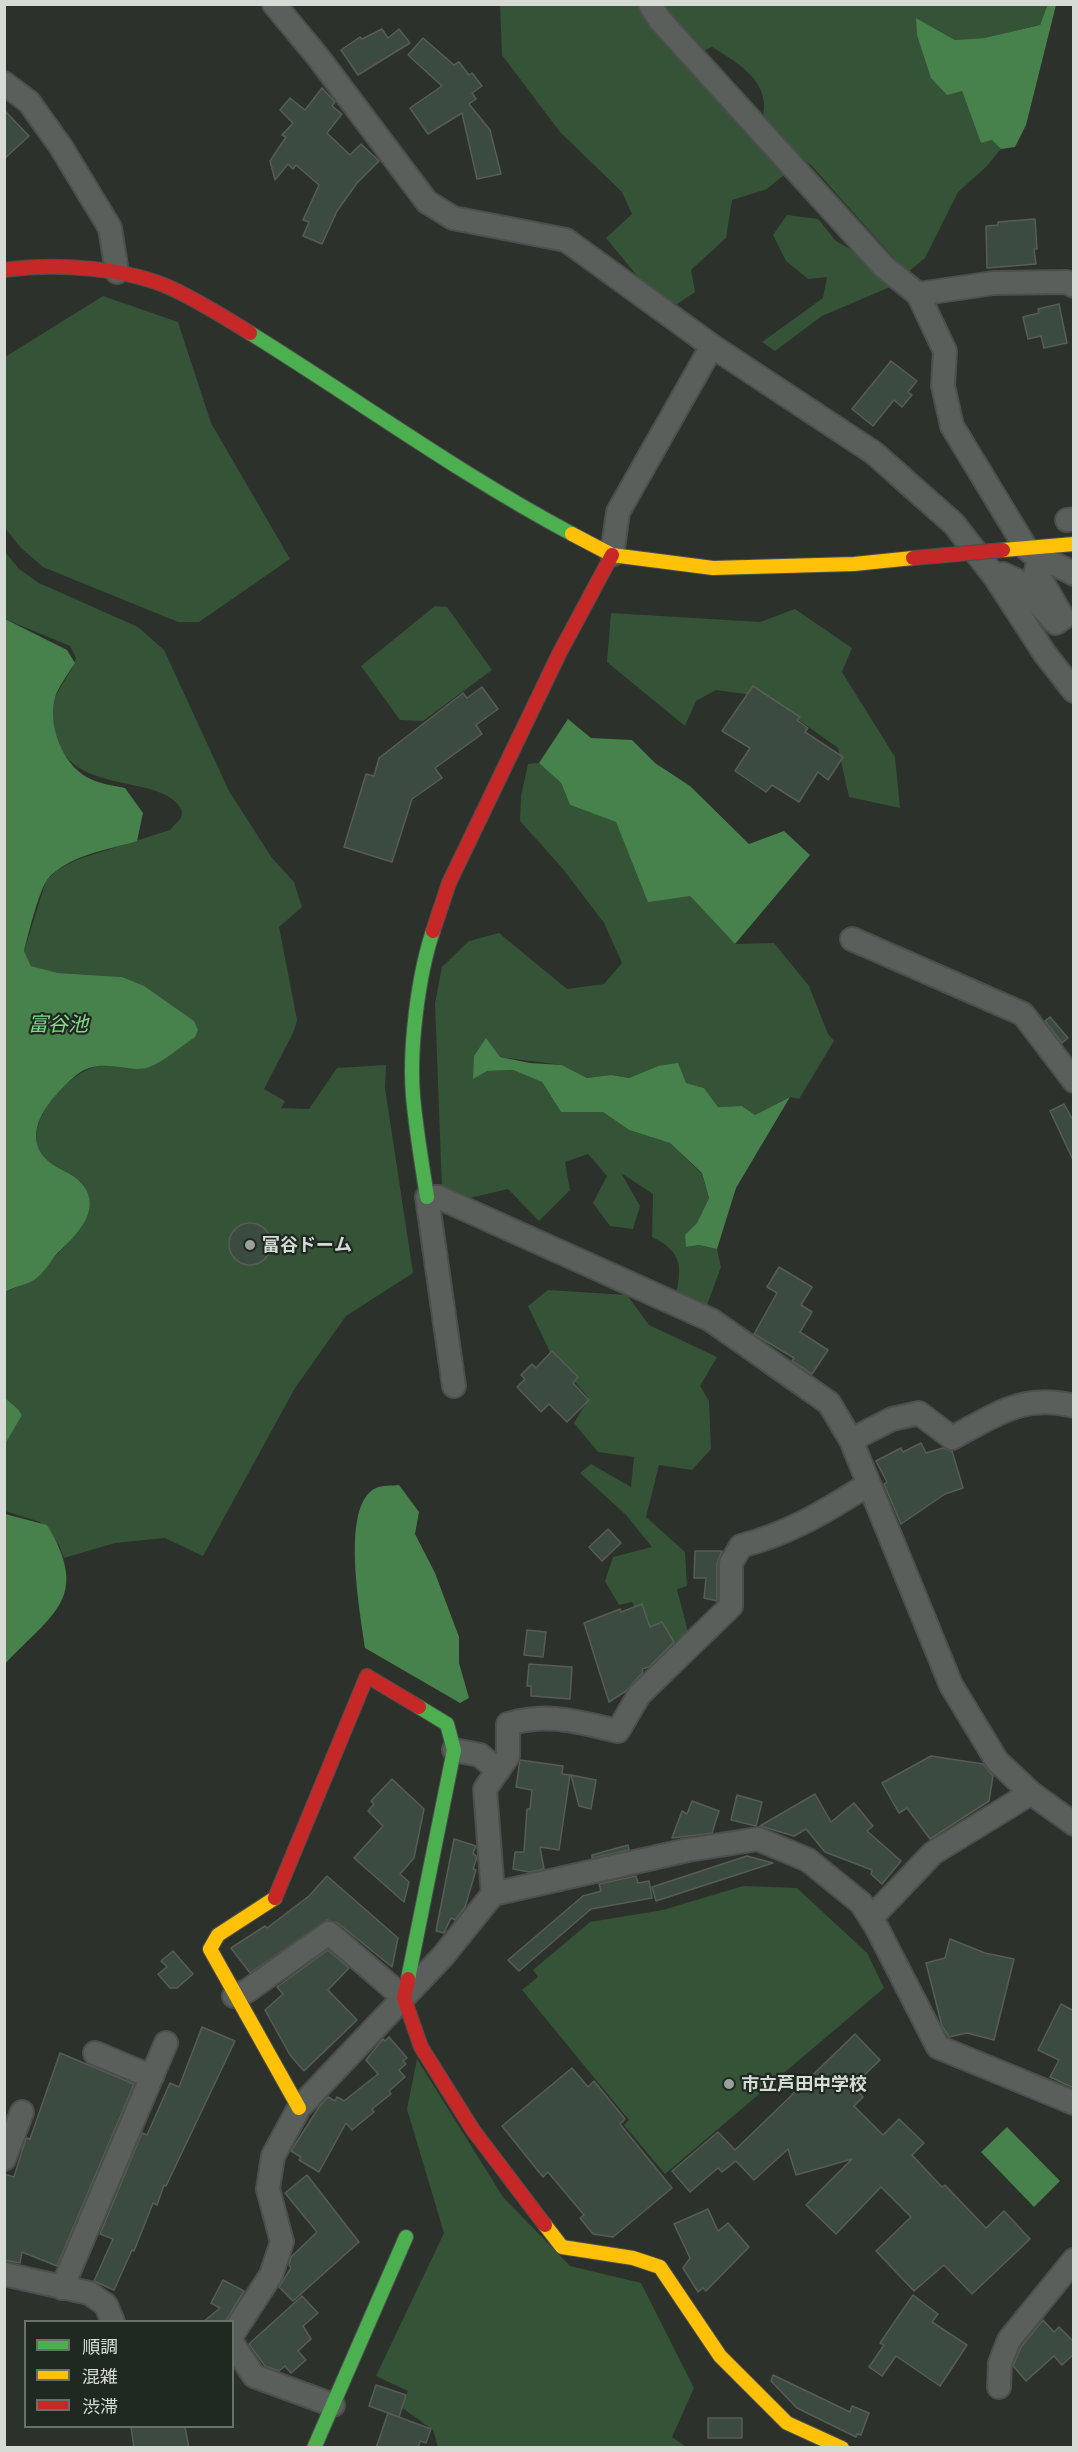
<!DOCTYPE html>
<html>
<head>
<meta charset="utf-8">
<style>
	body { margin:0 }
	#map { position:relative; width:1078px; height:2452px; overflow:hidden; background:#2c312c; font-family:"Playfair Display","Noto Sans JP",serif }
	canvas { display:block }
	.frame { position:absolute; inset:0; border:6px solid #d6dbd6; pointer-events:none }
	.legend { position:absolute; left:24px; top:2320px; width:210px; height:108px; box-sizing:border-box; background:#202921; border:2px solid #697069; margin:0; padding:8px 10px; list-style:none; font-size:18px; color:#d6dbd6 }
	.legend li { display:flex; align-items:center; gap:12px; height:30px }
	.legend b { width:30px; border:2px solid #697069 }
</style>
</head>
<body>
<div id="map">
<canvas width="1078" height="2452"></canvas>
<div class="frame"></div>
<ul class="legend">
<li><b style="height:8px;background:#4caf50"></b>順調</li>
<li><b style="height:8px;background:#ffc107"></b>混雑</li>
<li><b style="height:8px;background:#c62828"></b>渋滞</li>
</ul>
</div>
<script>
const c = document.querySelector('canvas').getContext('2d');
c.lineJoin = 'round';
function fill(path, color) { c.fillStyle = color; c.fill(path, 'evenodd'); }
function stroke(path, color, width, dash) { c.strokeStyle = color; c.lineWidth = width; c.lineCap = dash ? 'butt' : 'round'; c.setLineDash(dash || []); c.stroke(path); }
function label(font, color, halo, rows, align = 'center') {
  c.font = font + ' "Playfair Display","Noto Sans JP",serif'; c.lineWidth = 4.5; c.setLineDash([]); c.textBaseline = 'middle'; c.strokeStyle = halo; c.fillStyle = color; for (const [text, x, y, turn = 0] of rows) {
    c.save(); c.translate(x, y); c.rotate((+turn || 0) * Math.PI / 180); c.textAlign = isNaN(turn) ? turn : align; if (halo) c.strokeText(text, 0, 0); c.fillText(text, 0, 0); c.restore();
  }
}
const green = new Path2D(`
	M500 5H1048L1040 25 984 38 955 40 916 18 962 91 981 142 992 140 1001 149 986 167 958 192 925 258 907 273 811 165 791 152 762 121C773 83 740 64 712 47L699 53 790 170 767 189 732 200 726 238 691 270 695 292 676 305 643 283 606 238 632 214 622 192 560 132 502 55Z
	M787 215 818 219 836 241 864 257 890 287 822 316 775 351 762 342 823 298 827 277 808 279 786 261 773 235Z
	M103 296 178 322 211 423 290 559 199 622H178L43 567 21 548 5 528V357Z
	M5 552 19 569 39 583 138 627 164 650 229 791 272 858 294 882 302 907 279 927 297 1020 294 1031 264 1089 285 1101 281 1108 309 1109 337 1068 386 1065 385 1088 413 1273 346 1316 295 1388 203 1556 165 1538 115 1543 64 1558 59 1545 40 1522 5 1511 4 1444 22 1415 18 1409 5 1398V1292L33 1280 65 1246 81 1182C70 1175 54 1168 45 1159 17 1130 64 1077 92 1068 109 1062 129 1067 147 1068L122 977 58 973 31 966 24 951 46 881 57 870 76 860 170 830 181 818 182 811C164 768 50 804 53 712 53 690 71 677 76 658L70 646 5 619Z
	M435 606 447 607 492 670 423 721 400 720 361 666Z
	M795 609 852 648 842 672 895 757 900 808 849 797 838 748 767 697 716 690 696 701 685 726 607 662 611 613 760 622Z
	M539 763 561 783 570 805 616 822 630 856 690 896 735 944 774 943 809 986 828 1034 834 1041 799 1099 790 1097 755 1115 742 1106 718 1107 704 1088 686 1083 658 1066 629 1078 611 1075 587 1078 562 1065 500 1057 487 1071 513 1070 542 1082 561 1112H603L629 1130 670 1143 702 1174 709 1198 686 1247 699 1245 717 1249 721 1267 707 1305 676 1295C682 1265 682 1252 652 1237L653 1194 621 1173 640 1206 633 1229 610 1226 593 1203 607 1176 588 1154 565 1162 570 1190 539 1221 508 1189 470 1198 442 1189 435 1003 442 967 469 941 499 933 567 989 604 984 622 963 604 923 563 869 520 821 521 796 528 764Z
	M548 1290 627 1295 649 1325 717 1357 700 1386 709 1401 711 1449 692 1470 659 1465 646 1517 685 1552 687 1586 677 1589 690 1640 675 1655 661 1658 632 1602 619 1605 605 1581 613 1557 652 1547 626 1515 580 1473 591 1464 631 1487 634 1457 598 1452 574 1423 589 1398 551 1354 528 1306Z
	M743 1886 797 1888 867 1953 884 1988 665 2174 624 2125 629 2120 522 1990 538 1977 533 1970 590 1922 663 1910Z
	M417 2059 503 2197 570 2266 641 2283 694 2388 672 2437 686 2447H438L433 2430 401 2407 408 2391 376 2376 444 2233 407 2109Z`);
const water = new Path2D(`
	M1048 4 1056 5 1026 125 1015 147 1001 149 992 140 981 143 962 91 947 95 931 78 917 35 916 18 955 40 984 38 1040 25Z
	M5 619 67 650 75 663C69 672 62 682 57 692 47 717 57 751 77 770 89 782 109 785 125 788L143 813 137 841C108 850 67 855 47 880 39 891 28 935 24 951L31 966 58 973 122 977 144 986 194 1021 198 1030 195 1037C180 1047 165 1061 149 1067 129 1075 100 1054 74 1077 54 1095 20 1130 45 1158 54 1169 73 1172 82 1184 104 1211 74 1237 55 1256 49 1264 42 1275 34 1280 26 1285 13 1287 5 1292Z
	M568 719 591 738 632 740 655 763 690 786 749 844 784 831 810 855 735 944 690 896 648 902 616 822 570 805 561 783 539 763Z
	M486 1038 500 1057 530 1063 562 1065 587 1078 611 1075 629 1078 658 1066 678 1063 686 1083 704 1088 718 1107 742 1106 755 1115 790 1097 736 1188 717 1249 699 1245 686 1247 685 1235 697 1223 709 1198 702 1173 670 1143 629 1130 603 1112H561L542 1082 513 1070 487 1071 473 1079 474 1056Z
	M5 1398 18 1409 22 1415 5 1444Z
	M399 1485 419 1512 415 1534 435 1573 459 1637V1663L469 1698 460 1703 365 1648C361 1615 339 1505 376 1488 382 1485 392 1486 399 1485Z
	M5 1514 47 1525C91 1598 53 1613 5 1664Z
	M1007 2127 1060 2181 1034 2207 981 2152Z`);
const building = new Path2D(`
	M382 29 388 38 399 29 410 43 358 75 341 50 360 37 362 39Z
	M423 38 454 65 459 62 469 75 472 73 482 86 472 93 476 99 469 104 490 130 501 174 477 179 462 113 428 134 410 108 442 86 408 55Z
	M322 88 335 102 332 106 342 114 327 133 350 155 361 144 379 161 357 183 337 211 322 244 303 236 309 222 303 220 319 185 296 165 293 169 288 164 275 180 270 161 286 137 282 135 293 123 280 110 290 98 305 110Z
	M4 110 29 136 4 159Z
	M1035 219 1037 249H1034L1036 264 987 268 986 226 998 225V222Z
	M1059 304 1067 343 1044 348 1041 336 1028 339 1023 317 1039 313 1038 309Z
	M891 361 917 381 908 392 912 395 902 407 894 400 873 426 852 409Z
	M753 686 800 717 797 720 808 728 805 732 843 757 828 780 818 772 799 802 772 785 766 792 735 771 750 748 722 731Z
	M482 687 498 709 476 725 482 734 435 768 442 778 412 799 392 862 344 847 366 774 374 776 379 758 463 693 467 698Z
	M1050 1017 1068 1038 1062 1043 1045 1021Z
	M1064 1104 1074 1122V1162L1050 1111Z
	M229 1244a21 21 0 1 1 42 0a21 21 0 1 1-42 0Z
	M779 1267 812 1287 801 1305 812 1312 800 1332 828 1350 812 1374 792 1361 794 1358 754 1334 777 1293 767 1287Z
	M552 1351 578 1377 573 1383 589 1400 567 1422 549 1404 541 1412 517 1387 525 1379 521 1375 532 1364 536 1368Z
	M921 1443 926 1453 943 1448 952 1451 963 1488 945 1494 901 1524 884 1484 887 1482 876 1461 901 1448 903 1452Z
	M608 1529 621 1543 602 1561 589 1547Z
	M695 1551H722L717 1563V1601L704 1598 706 1578H694Z
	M642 1604 650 1627 662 1622 674 1642 649 1667 642 1669 643 1672 626 1691 609 1702 584 1623 620 1609 621 1612Z
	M527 1630 546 1632 543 1657 524 1655Z
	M529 1664 572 1667 570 1699 531 1696V1686H527Z
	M931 1756 983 1764 993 1776 989 1801 930 1839 907 1808 899 1813 882 1783Z
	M520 1760 563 1766 562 1774 570 1775 559 1850 540 1847 544 1869 529 1872 513 1869 515 1852H524L527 1809H530L532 1790 516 1787Z
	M571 1775 596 1780 591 1809 579 1806Z
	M392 1779 424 1809 414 1858 400 1874 409 1882 404 1902 354 1858 383 1826 368 1811 374 1804 371 1801Z
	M815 1794 831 1822 854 1803 873 1826 867 1831 901 1861 882 1884 871 1874 872 1870 825 1852 806 1829 794 1836 760 1826Z
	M737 1795 762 1802 756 1826 731 1820Z
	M692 1801 719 1811 712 1833 672 1838 682 1811 687 1814Z
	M454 1839 476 1846 473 1853 477 1857 473 1869 476 1870 465 1907 455 1920 451 1918 444 1933 436 1931Z
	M628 1845 629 1850 592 1858V1855Z
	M747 1856 773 1863 656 1901 652 1887Z
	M327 1876 398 1938 392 1967 338 1923 327 1920 250 1973 231 1948 265 1926 267 1928 309 1896Z
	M636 1876 638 1883 649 1881 652 1898 591 1909 519 1971 508 1960 583 1896 601 1891 599 1884Z
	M950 1939 985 1953 1014 1959 994 2040 967 2033 949 2037 942 2026 926 1963 945 1958Z
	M328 1950 349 1968 328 1990 357 2020 304 2071 290 2055 265 2010 283 1994 277 1987Z
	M173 1951 193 1974 177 1988H170L158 1974 167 1967 161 1961Z
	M1061 2004 1074 2011V2088L1050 2077 1059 2060 1038 2050Z
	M202 2027 235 2041 166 2186 164 2185 157 2205 153 2203 134 2251 132 2250 114 2290 94 2281 113 2239 100 2234 142 2133 147 2135 170 2083 179 2087Z
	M855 2034 880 2060 853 2086 863 2097 854 2106 883 2135 899 2119 924 2143 912 2155 942 2187 945 2185 986 2228 1004 2211 1030 2239 972 2294 944 2265 914 2291 876 2251 911 2217 881 2187 836 2234 806 2205 852 2159 796 2175 788 2149 754 2180 736 2161 722 2172 718 2168 690 2192 672 2171 718 2132 735 2150Z
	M389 2037 407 2058 403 2061 406 2064 399 2070 405 2077 389 2091 391 2094 372 2109 374 2112 352 2130 346 2123 319 2172 299 2160 301 2157 291 2151 319 2107 328 2097 335 2101 337 2097 344 2101 378 2074 366 2060 383 2039 385 2041Z
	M60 2053 134 2084 57 2266 22 2252 20 2263 4 2260V2174L14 2177 26 2138 30 2139Z
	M572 2068 588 2087 594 2081 625 2119 620 2124 672 2188 613 2237 593 2234 580 2218 584 2215 548 2172 543 2177 502 2126Z
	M307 2175 359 2242 293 2301 279 2287 291 2268 289 2265 291 2257 317 2232 285 2193Z
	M708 2209 718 2231 728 2223 749 2247 706 2291 703 2288 698 2292 683 2268 690 2258 674 2224Z
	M223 2280 244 2291 225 2322H203L220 2308 211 2303Z
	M913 2295 938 2314 932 2322 967 2345 940 2386 896 2356 882 2376 869 2367 884 2345 880 2343Z
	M302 2296 318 2313 303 2326 311 2339 298 2351 306 2360 291 2373 285 2366 279 2371 265 2366 249 2344Z
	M1043 2320 1054 2332 1059 2327 1074 2342V2354L1062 2365 1054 2356 1026 2381 1013 2366 1021 2347Z
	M773 2375 850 2412 852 2406 869 2413 861 2435 857 2434 856 2437 797 2408 771 2381Z
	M376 2385 406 2395 399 2417 369 2406Z
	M388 2413 431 2429 426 2443 420 2441 418 2448H376Z
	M708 2418H742V2438H708Z
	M131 2427H185L189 2448H134Z`);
const street = new Path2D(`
	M274 4 318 57 427 202 453 218 566 240 712 346 874 453 954 524 995 577 1045 654 1074 691
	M650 4 659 19 884 267 918 294 945 351 943 386 952 426 1026 548C1040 562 1057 563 1074 574
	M4 83 29 102 61 147 110 228 117 272
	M918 294 994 283 1067 282 1074 286
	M1067 520 1074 519
	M612 555 618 512 712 346
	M995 577 1003 574 1018 581 1056 623 1063 618 1036 571 1039 560
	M852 939 1023 1014 1074 1081
	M454 1386 427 1197H438L711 1320 829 1403 851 1440 951 1685 997 1761 1031 1793 1074 1824
	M851 1440 892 1419 919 1413 952 1438C996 1415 1023 1393 1074 1406
	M454 1750 480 1755 498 1771
	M493 1894 485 1789 508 1756V1724C550 1712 577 1722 618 1731L639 1695 731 1606V1563L741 1546C791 1533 826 1511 869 1484
	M871 1918 933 1853 1031 1793
	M234 1996 247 1991 329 1933 404 1998
	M95 2053 152 2077
	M4 2159 22 2112
	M4 2274 89 2293 106 2305 113 2322
	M62 2288 166 2043
	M232 2335 271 2275 282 2242 268 2189 273 2156 299 2108 443 1956 493 1894 688 1850 758 1839 808 1860 861 1903 877 1928 938 2047 1074 2103
	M232 2343 254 2376 333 2405
	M999 2387 1000 2363 1009 2340 1074 2260`);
const fast = new Path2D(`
	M250 333C358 400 461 475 572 534
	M427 1197C422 1164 416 1130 413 1096 409 1049 418 976 433 931
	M408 1979 454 1750 447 1724 419 1707
	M314 2448 406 2237`);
const slow = new Path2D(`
	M572 534 612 555 713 568 854 564 913 558
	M1003 550 1074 544
	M275 1898 218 1935 210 1949 299 2108
	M545 2225 562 2247 633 2258 660 2267 720 2356 787 2423 842 2448`);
const jam = new Path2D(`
	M4 270C55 263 128 267 175 290 200 302 226 318 250 333
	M433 931 449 883 559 654 612 555
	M275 1898 367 1676 419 1707
	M408 1979 404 1998 421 2047 473 2130 545 2225`);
const jamBridge = new Path2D(`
	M913 558 1003 550`);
const markers = [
	[250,1245,6,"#9aa09a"],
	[729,2084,6,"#9aa09a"]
];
const poiNames = [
	["富谷ドーム",262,1245],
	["市立芦田中学校",741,2084]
];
const waterNames = [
	["富谷池",58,1025]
];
fill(green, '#355336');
fill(water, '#47814b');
fill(building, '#3c4b3f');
stroke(building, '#575c57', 1.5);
stroke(street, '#4c4f4c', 26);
stroke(fast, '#4c4f4c', 16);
stroke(slow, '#4c4f4c', 16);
stroke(jam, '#4c4f4c', 16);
stroke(street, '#5b5f5b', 22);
stroke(fast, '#4caf50', 14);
stroke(slow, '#ffc107', 14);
stroke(jam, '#c62828', 14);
stroke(jamBridge, '#4c4f4c', 16, []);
stroke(jamBridge, '#c62828', 14);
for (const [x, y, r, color] of markers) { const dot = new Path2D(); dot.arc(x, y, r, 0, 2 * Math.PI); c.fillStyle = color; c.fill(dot); stroke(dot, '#202921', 2); }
label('bold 18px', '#d6dbd6', '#202921', poiNames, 'left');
label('italic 20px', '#85db8a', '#202921', waterNames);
</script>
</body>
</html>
